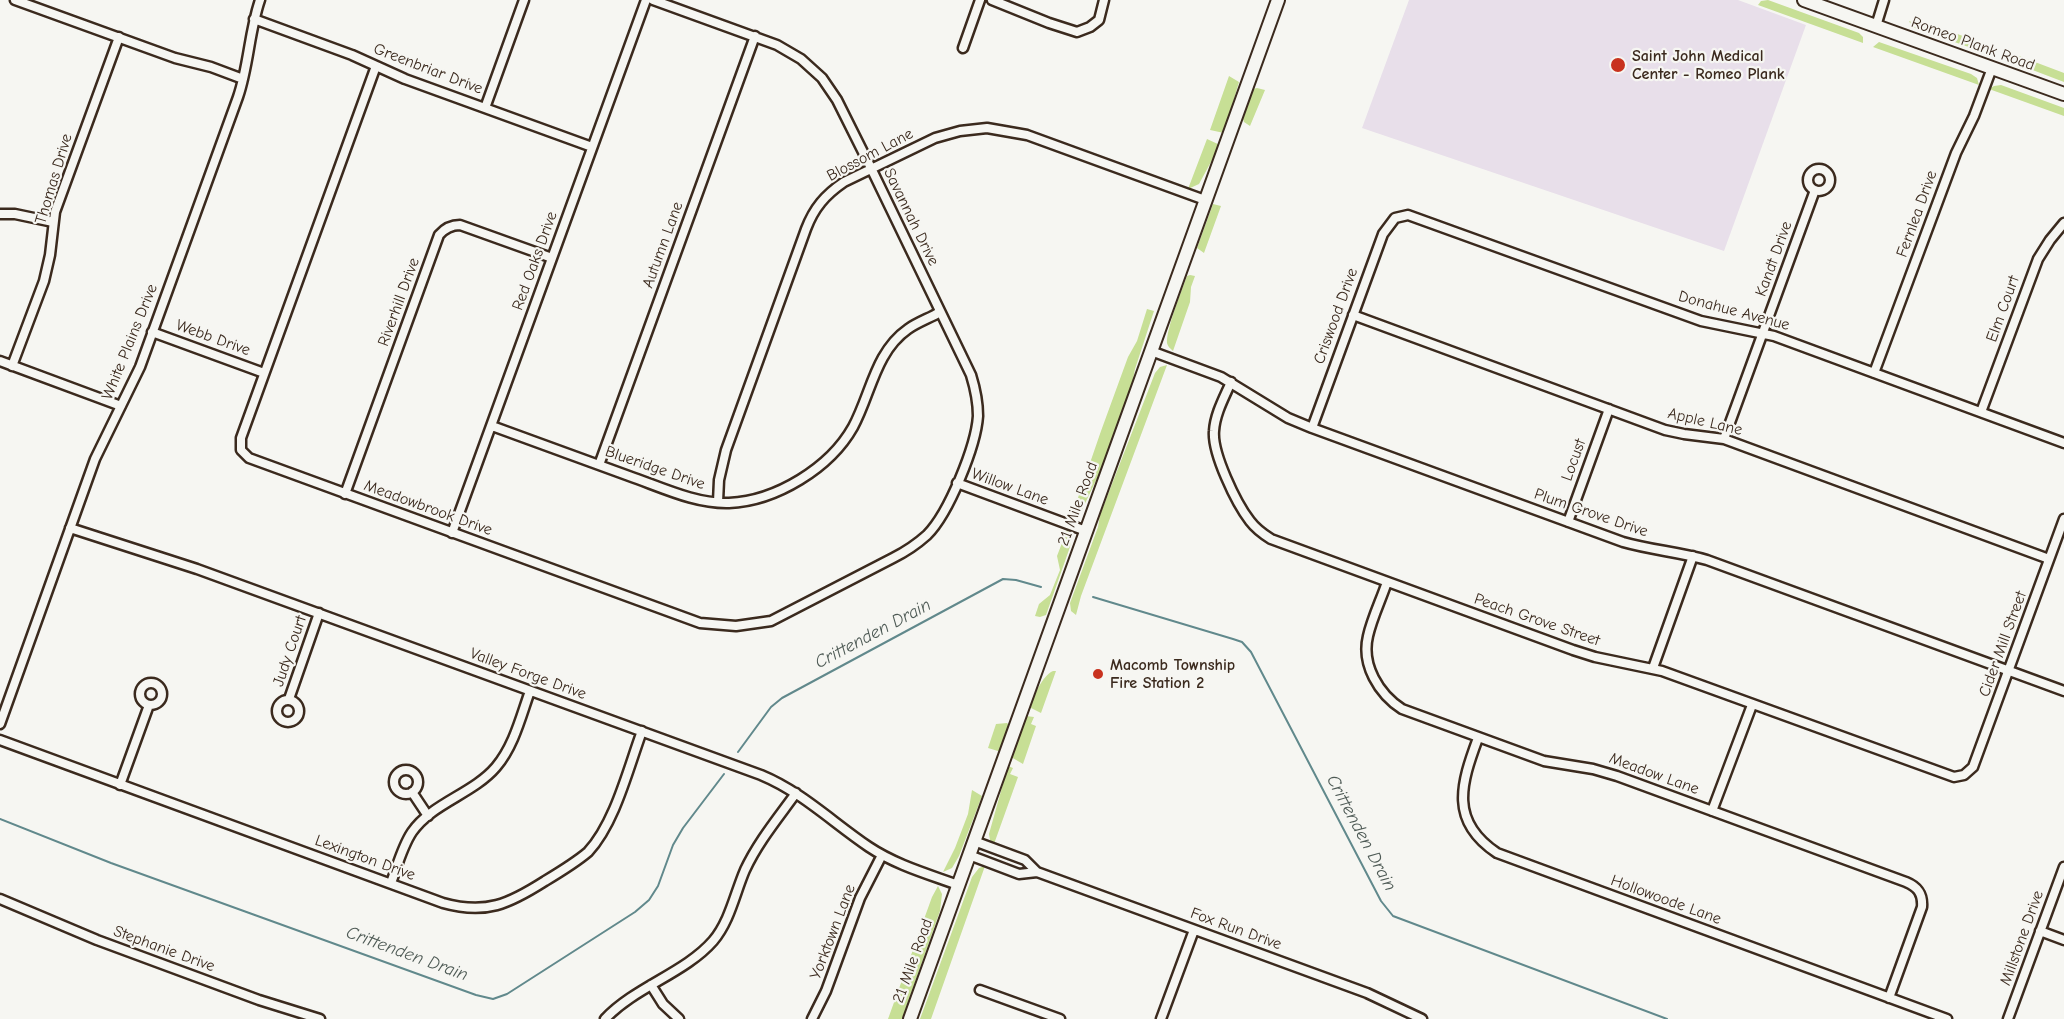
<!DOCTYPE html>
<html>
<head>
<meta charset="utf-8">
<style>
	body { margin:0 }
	canvas { display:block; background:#f6f6f2 }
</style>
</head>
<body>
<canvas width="2064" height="1019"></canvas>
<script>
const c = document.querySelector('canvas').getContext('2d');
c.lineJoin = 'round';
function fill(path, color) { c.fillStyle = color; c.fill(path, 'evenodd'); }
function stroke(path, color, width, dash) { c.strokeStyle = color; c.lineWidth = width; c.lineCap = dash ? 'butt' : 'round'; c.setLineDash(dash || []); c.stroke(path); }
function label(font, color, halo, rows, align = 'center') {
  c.font = font + ' "Comic Neue",sans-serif'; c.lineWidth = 4.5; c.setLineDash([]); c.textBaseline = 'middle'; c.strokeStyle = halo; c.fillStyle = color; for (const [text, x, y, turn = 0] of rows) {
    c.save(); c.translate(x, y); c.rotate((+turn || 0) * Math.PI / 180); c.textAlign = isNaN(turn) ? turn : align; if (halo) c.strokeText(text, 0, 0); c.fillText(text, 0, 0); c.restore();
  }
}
const built = new Path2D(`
	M1409 0H1738L1806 25 1724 251 1362 128Z`);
const green = new Path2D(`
	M1768 0 1859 33 1863 37V43L1758 5 1761 1Z
	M1909 21 1933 30 1952 32 1987 45 1980 51 1912 27Z
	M1879 42 1971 74 1977 78 1979 85 1873 47Z
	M2019 56 2064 73V82L2022 66Z
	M1229 76 1239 82 1224 133 1210 130Z
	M2001 85 2064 108V116L1989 89 1994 86Z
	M1257 88 1265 90 1250 126 1244 122 1243 119 1253 89Z
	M1207 139 1220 145 1218 149 1199 184 1188 189Z
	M1213 204 1221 206 1204 253 1197 248Z
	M1190 275 1195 276 1191 287 1190 302 1173 351C1170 348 1168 347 1167 343 1166 330 1182 289 1187 276Z
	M1147 309 1154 311 1135 369 1132 385 1100 472 1080 514 1071 518 1101 431 1128 357 1137 341Z
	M1167 365 1081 596 1076 615 1071 611 1070 603 1098 527 1100 515 1155 373 1160 367Z
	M1067 530 1071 538 1070 547 1046 615 1040 617 1035 616 1039 604 1050 595 1060 570 1057 556Z
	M1053 671H1056L1041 713 1029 707C1034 696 1042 676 1053 671Z
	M1026 716 1034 717 1031 724 1036 726 1023 764 1011 757Z
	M1007 723 1010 726 1001 750 998 751 988 748 996 724Z
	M1008 766 1013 768 1010 774 1018 777 994 844 990 840 989 834Z
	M972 790 982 796 959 856 952 868 943 872 955 848 968 814Z
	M985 866 931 1019H920L972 877 979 868Z
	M938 886 942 894 940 911 902 1019H888L932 897Z`);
const stream = new Path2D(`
	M1093 597 1233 639 1242 642 1251 652 1381 901 1393 916 1667 1019
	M738 752 771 707 782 698 1003 579 1016 580 1041 587
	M0 819 111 863 476 995 493 999 507 994 635 912 649 900 658 886 673 845 683 828 724 774`);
const street = new Path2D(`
	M15 0 175 58 211 67 243 79
	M992 0 1049 23 1077 32 1090 27 1099 20 1104 0
	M254 19 352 55 405 79 592 147
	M1876 26 1884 0
	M963 48 980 0
	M376 66 241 438V450L249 458 700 623 736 626 771 621 893 558C905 552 917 544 927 535 949 513 976 446 978 416 978 402 975 388 971 375L871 168 837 100 822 78 801 59 777 45 653 0
	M485 108 524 0
	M1808 180a11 11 0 1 1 22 0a11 11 0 1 1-22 0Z
	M0 214H15L53 222
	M1353 315 1665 430 1684 434 1724 439 2049 559
	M152 332 264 373
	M1151 351 1221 377 1288 418 1312 428 1623 542C1651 550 1679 552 1707 560L2064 691
	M0 361 121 406
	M12 366 44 281 50 255 55 212 119 37
	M1874 373 1956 153 1974 116 1992 68
	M1231 382C1224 398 1215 414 1214 431 1212 453 1236 503 1250 521 1256 529 1263 534 1271 539L1573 650 1595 657 1662 671 1954 777 1964 775 1973 767 2064 519
	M1981 412 2038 259 2050 240 2064 223
	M492 426C537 442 583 459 629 476 661 487 695 504 729 503 776 501 830 468 853 427 871 394 875 352 908 329 918 322 930 318 940 312
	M1312 428 1383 234 1395 218 1408 215 1701 321 1774 336 2064 443
	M1724 439 1815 190
	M599 465 755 36
	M957 483 1086 531
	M345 494 439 235C445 228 451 225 460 225L552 258
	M718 502 719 480 726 450 806 229C814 208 825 195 844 182L935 138 960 131 987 128 1027 135 1205 200
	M1568 522 1609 409
	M70 528 197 569 761 775C802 792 832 822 869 847 896 865 928 874 958 885
	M452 533 646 0
	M1387 582C1381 600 1372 618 1368 636 1361 665 1379 694 1402 709L1544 761 1593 769 1617 776 1906 882C1918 887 1923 894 1922 907L1889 998
	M1653 668 1693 556
	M140 694a11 11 0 1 1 22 0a11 11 0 1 1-22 0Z
	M289 699 319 613
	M277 711a11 11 0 1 1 22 0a11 11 0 1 1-22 0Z
	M0 724 95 459 140 367 238 97C249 65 249 32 260 0
	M1478 738C1461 784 1449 821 1497 853L1947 1019
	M0 740 443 903C486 915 509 904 545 881 560 872 575 863 588 852 615 823 628 769 642 731
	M394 782a12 12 0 1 1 24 0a12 12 0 1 1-24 0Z
	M120 785 149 705
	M412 792 428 816
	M1712 811 1752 705
	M974 841 1025 860 1037 872 1367 993 1422 1019
	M969 855 1019 874 1037 872
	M391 883C397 867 402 847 412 832 432 803 473 794 496 767 514 746 521 716 530 691
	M0 899 97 940 259 1000 320 1019
	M2040 931 2064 940
	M651 985 663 1004 679 1019
	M980 990 1060 1019
	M605 1019C635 987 685 973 713 941 730 921 735 893 745 870 758 842 778 818 796 793
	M812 1019 826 991 860 898 882 855
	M1161 1019 1194 930
	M2008 1019 2064 867`);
const secondary = new Path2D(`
	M1804 0 2064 94
	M910 1019 1278 0`);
const markers = [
	[1618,65,8,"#c8321e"],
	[1098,674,6,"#c8321e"]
];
const streetNames = [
	["Romeo Plank Road",1973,44,20],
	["Greenbriar Drive",428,69,21],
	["Blossom Lane",870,155,-28],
	["Thomas Drive",54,179,-73],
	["Fernlea Drive",1917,214,-70],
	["Savannah Drive",911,217,64],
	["Autumn Lane",663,245,-70],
	["Kandt Drive",1774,259,-70],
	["Red Oaks Drive",535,261,-70],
	["Riverhill Drive",399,302,-70],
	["Elm Court",2003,309,-70],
	["Donahue Avenue",1734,311,15],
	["Criswood Drive",1336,316,-70],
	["Webb Drive",213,338,20],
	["White Plains Drive",130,342,-68],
	["Apple Lane",1705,422,13],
	["Locust",1574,460,-70],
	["Blueridge Drive",655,468,19],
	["Willow Lane",1010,487,20],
	["21 Mile Road",1078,504,-70],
	["Meadowbrook Drive",428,508,20],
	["Plum Grove Drive",1591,513,19],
	["Peach Grove Street",1537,620,19],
	["Cider Mill Street",2003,644,-70],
	["Judy Court",290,651,-71],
	["Valley Forge Drive",528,674,20],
	["Meadow Lane",1654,774,20],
	["Lexington Drive",365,858,20],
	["Hollowoode Lane",1666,900,20],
	["Fox Run Drive",1236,929,20],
	["Yorktown Lane",833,932,-69],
	["Millstone Drive",2022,938,-70],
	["Stephanie Drive",164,949,20],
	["21 Mile Road",913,961,-70]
];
const poiNames = [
	["Saint John Medical",1632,56],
	["Center - Romeo Plank",1632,74],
	["Macomb Township",1110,665],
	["Fire Station 2",1110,683]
];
const waterNames = [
	["Crittenden Drain",873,634,-28],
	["Crittenden Drain",1361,833,62],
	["Crittenden Drain",407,954,20]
];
fill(built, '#e8dfea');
fill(green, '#c7df95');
stroke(stream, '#61898c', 2);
stroke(street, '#3b2a1e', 13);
stroke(secondary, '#3b2a1e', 16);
stroke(street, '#f6f6f2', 8);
stroke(secondary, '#f6f6f2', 12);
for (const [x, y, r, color] of markers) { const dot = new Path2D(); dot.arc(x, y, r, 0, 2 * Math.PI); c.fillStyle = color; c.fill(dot); stroke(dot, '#f6f6f2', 2); }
label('16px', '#3b2a1e', '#f6f6f2', streetNames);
label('bold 16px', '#3b2a1e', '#f6f6f2', poiNames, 'left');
label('italic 18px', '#4e5a55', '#f6f6f2', waterNames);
</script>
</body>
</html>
